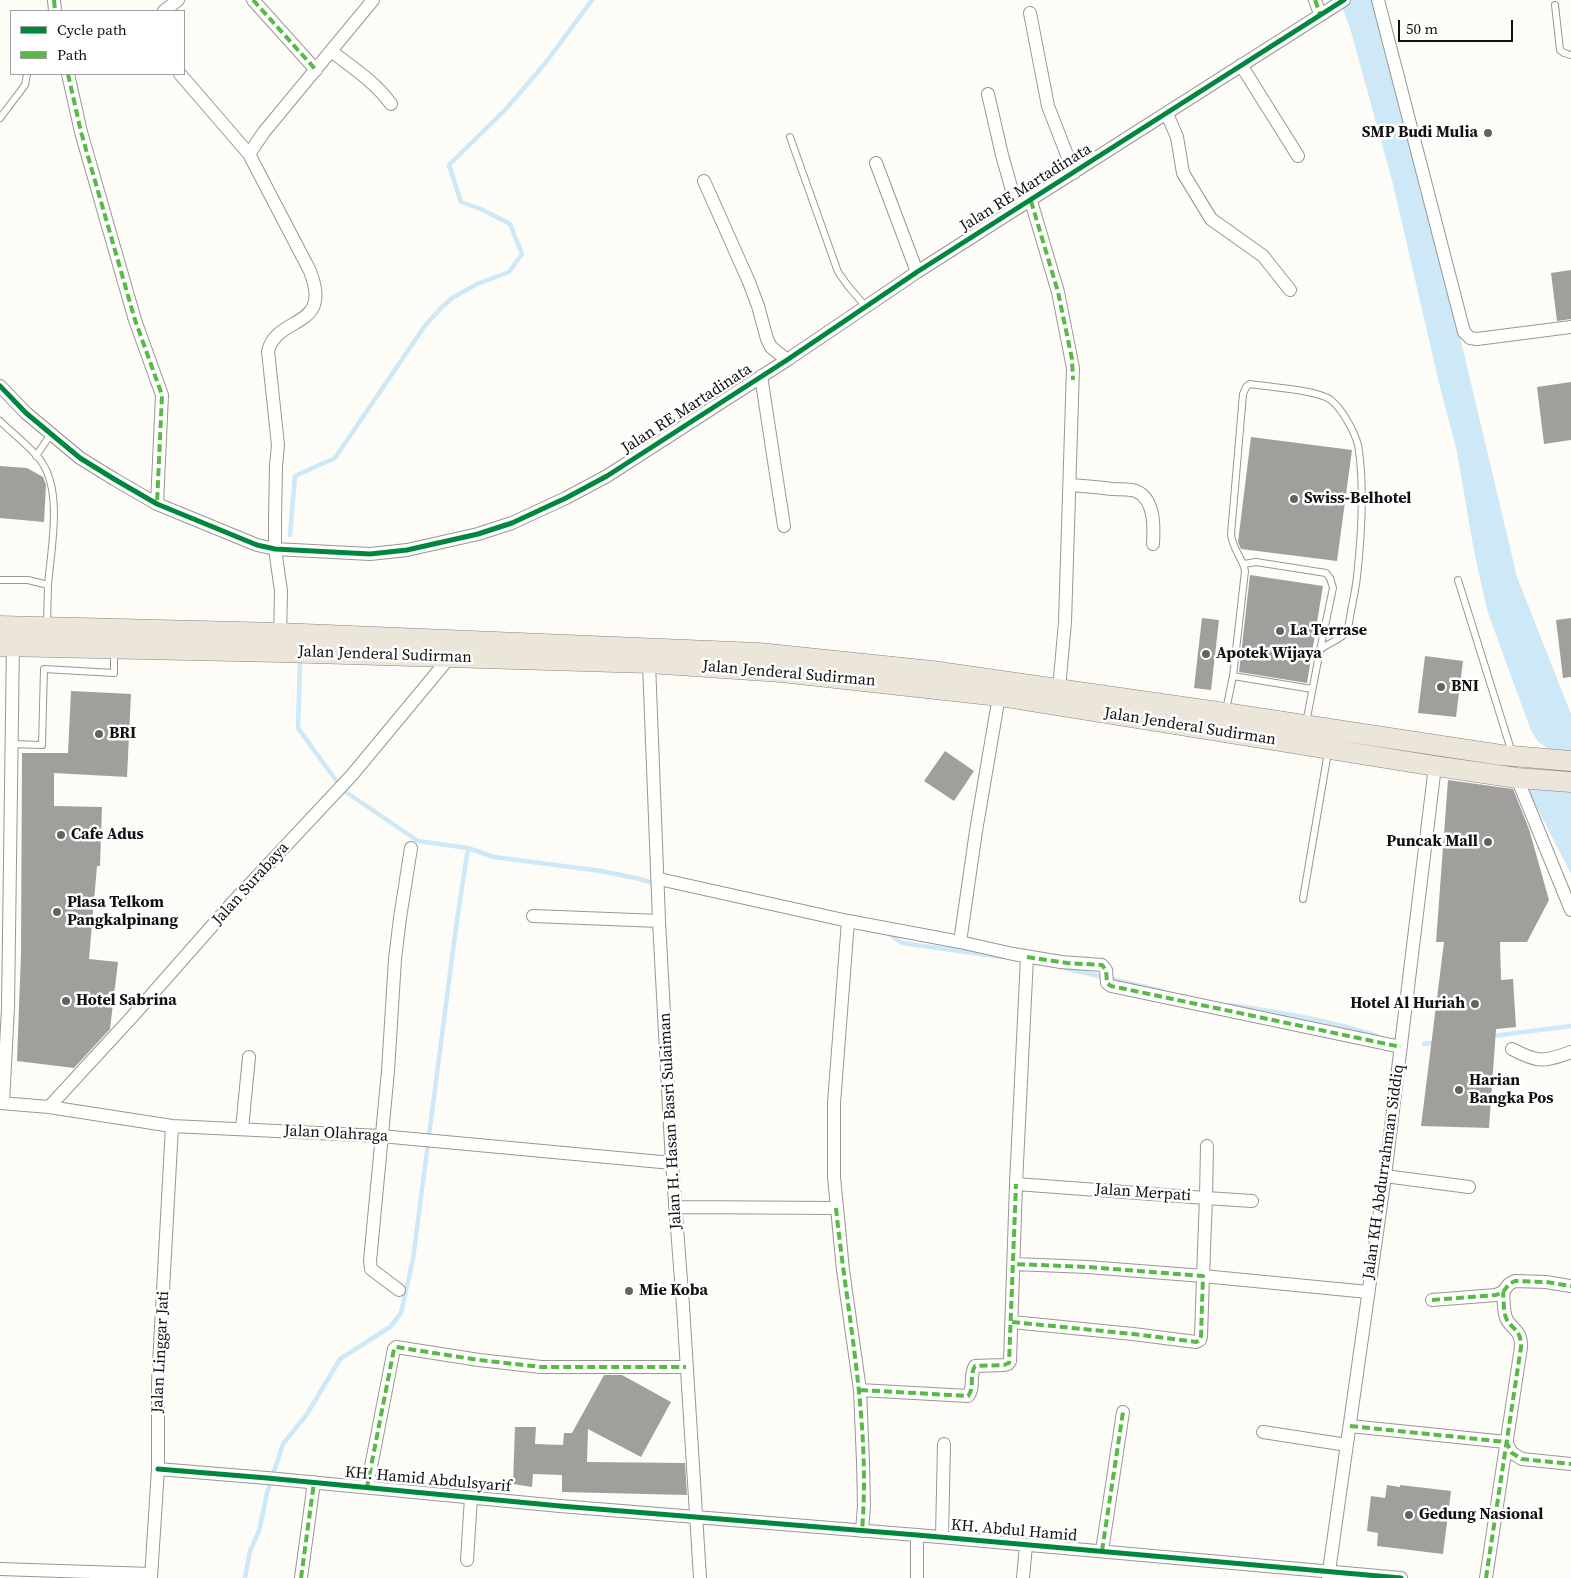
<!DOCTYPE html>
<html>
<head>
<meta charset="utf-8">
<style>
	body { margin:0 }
	#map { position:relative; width:1571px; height:1578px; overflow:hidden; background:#fdfcf7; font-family:"Source Serif 4",serif }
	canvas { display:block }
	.legend { position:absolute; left:10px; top:10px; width:175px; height:65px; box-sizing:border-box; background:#fff; border:1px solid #a0a0a0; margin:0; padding:6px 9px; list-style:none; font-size:15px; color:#111 }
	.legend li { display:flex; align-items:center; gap:10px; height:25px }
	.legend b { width:25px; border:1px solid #a0a0a0 }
	.scale { position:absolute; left:1398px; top:20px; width:115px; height:22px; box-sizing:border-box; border:2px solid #111; border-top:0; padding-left:6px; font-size:15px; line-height:18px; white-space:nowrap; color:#111; -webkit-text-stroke:4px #fff; paint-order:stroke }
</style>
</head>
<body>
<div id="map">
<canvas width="1571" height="1578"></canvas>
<ul class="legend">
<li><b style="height:6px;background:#00873e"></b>Cycle path</li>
<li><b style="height:6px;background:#58b947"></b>Path</li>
</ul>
<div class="scale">50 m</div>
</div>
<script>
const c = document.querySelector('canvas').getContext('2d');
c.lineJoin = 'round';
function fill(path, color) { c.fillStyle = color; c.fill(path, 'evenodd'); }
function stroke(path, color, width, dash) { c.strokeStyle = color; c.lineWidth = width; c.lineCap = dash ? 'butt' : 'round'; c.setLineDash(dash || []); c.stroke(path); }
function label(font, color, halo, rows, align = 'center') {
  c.font = font + ' "Source Serif 4",serif'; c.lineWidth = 5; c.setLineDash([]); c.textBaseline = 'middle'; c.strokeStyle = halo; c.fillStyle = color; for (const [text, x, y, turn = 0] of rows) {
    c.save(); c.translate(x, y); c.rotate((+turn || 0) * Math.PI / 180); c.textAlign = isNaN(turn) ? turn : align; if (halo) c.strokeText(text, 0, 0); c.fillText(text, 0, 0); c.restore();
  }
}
const water = new Path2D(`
	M1339 0H1373L1378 10 1460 337 1517 577 1571 714V874L1529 792 1552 766 1549 749 1538 742 1530 728 1487 610 1474 551 1457 452 1439 383 1393 184 1350 28Z`);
const stream = new Path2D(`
	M290 535 295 476 335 458 424 327 441 308 452 298 477 284 509 272 522 254 510 224 481 209 461 202 449 165 507 108 547 61 592 0
	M300 663 298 728 343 790 418 841 468 848 494 857 601 871 636 878 656 884
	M888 933 902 943 1001 957
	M1060 967 1163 991
	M1229 1005C1279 1012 1329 1020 1377 1036
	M1492 1036 1571 1026
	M1424 1044 1437 1042
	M245 1578 250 1551 259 1531 267 1493 283 1444 307 1414 340 1359 390 1327 401 1313 413 1259 456 927 468 848`);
const building = new Path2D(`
	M1571 270V319L1557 321 1551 273Z
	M1571 382V440L1544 444 1537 387Z
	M1251 437 1352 450 1337 561 1241 549 1238 542Z
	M0 466 27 468 43 477 46 485 44 522 0 518Z
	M1250 575 1323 586 1307 683 1239 672Z
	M1202 618 1219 620 1211 690 1194 688Z
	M1571 618V677L1563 678 1556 620Z
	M1425 656 1463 661 1456 717 1418 713Z
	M71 691 131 694 127 777 54 773V806L102 807 100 866H97L89 959 118 962 110 1029 74 1068 17 1061 21 953 22 753H68Z
	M945 751 974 771 954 801 924 781Z
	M1448 780 1513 789 1529 829 1549 900 1527 942H1500L1501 980 1513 979 1516 1027 1496 1029 1489 1128 1421 1126 1444 942H1436Z
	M604 1375H622L671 1402 641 1457 588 1429 587 1462 685 1463 687 1495 562 1492V1475L533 1474 532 1487 513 1484 515 1427H536L535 1444 563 1445 564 1433H572Z
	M1387 1485 1400 1487V1485L1451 1491 1443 1554 1377 1546 1378 1533 1367 1531 1371 1496 1385 1498Z`);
const service = new Path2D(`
	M1555 5 1560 50 1564 53 1571 55
	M0 118 25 85 27 74
	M790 137 838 272 848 286 866 307
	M0 421C11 432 33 449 41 461 63 492 51 548 48 585
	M36 456 51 434
	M1244 564 1256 562 1326 573 1330 578 1333 588 1320 650
	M0 580H28L48 585 47 624
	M1458 580 1512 753
	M1233 676 1312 689
	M1226 710 1233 676 1245 571C1243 558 1232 549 1231 534L1243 394 1246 387 1250 384C1268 387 1321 390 1332 401 1343 410 1358 437 1359 451 1364 488 1361 540 1357 577 1355 595 1350 612 1348 630 1341 641 1328 642 1320 650L1306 723
	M11 744 42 745 44 669 114 673V652
	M1303 899 1328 752`);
const minor = new Path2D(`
	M54 0 55 11
	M253 0 316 70
	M1315 0 1320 14
	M1378 0 1464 332 1470 338 1477 339 1571 327
	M164 11 178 0
	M1030 13 1048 106 1074 173
	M331 51C352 67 375 82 391 104
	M1241 65 1298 156
	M68 74 81 132 135 320 162 395 157 504
	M180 74 249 154
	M988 94 1002 155 1017 208
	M1167 114 1177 137 1183 173 1211 219 1263 256 1290 290
	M876 163 917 272
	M704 181 749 282 758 306 767 339 771 347 787 360
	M1031 201 1058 292 1073 368 1065 622 1059 689
	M761 376 784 526
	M0 386 26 413 80 458 114 479 157 504 257 545 275 549 370 554 407 550 478 534 512 523 566 498 607 476 787 360 917 272 1344 0
	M1070 485C1084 486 1098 487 1112 489 1120 489 1129 489 1136 491 1155 499 1154 527 1153 544
	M280 638 281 591 275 549V519L276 466 278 445 268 351C278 314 333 330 310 271L249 154 264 132 373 0
	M649 663 659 921 672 1163 683 1306 700 1578
	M1517 778 1571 910
	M659 879 848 921 960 942 1013 954 1061 962 1102 965 1106 970 1107 983 1111 986 1401 1047
	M533 916 659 921
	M848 921 834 1103V1177L843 1270 860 1390 863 1462 864 1506 862 1531
	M960 942 976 831 999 696
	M1512 1049C1538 1063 1544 1062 1571 1052
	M0 1103 49 1107 172 1126 381 1136 672 1163
	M3 1103 8 1008 13 641
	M49 1107 131 1018 234 901 352 775 449 658
	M242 1129 249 1057
	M1207 1146 1206 1198 1252 1201
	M1385 1176 1469 1187
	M1016 1184 1206 1198 1203 1276 1368 1292
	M675 1207 836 1208
	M399 1290 371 1269 370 1261 388 1071 395 959 400 918 411 848
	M1432 1300 1496 1295 1503 1292 1509 1284 1515 1281 1546 1282 1571 1286
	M1012 1322 1133 1334 1196 1342 1200 1340 1201 1336 1203 1276 1088 1267 1014 1264
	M860 1390 968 1396C975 1388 969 1375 975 1366L1004 1365 1008 1364 1010 1361 1016 1184 1027 957
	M1350 1426 1506 1442 1512 1453 1522 1459 1571 1464
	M1263 1432 1347 1445
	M158 1469 267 1478 560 1506 917 1535 1401 1578
	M367 1487 394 1349 396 1347 479 1360 541 1367H686
	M917 1535V1578
	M942 1537 944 1444
	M1102 1551 1123 1412
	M467 1560 471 1498
	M0 1569 151 1574
	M151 1578 158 1469V1382L172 1126
	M301 1578 314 1482
	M1023 1578 1026 1545
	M1328 1578 1385 1176 1435 766
	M1486 1578 1521 1347C1521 1330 1515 1332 1507 1320 1503 1313 1504 1300 1503 1292`);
const trunk = new Path2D(`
	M0 626 280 633 759 653 932 671 1225 713 1501 755 1571 761
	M0 646 278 652 649 663 781 672 999 696 1435 766 1517 778 1571 782`);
const quiet = new Path2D(`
	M54 0 55 11
	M253 0 316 70
	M1315 0 1320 14
	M68 74 81 132 135 320 162 395 157 504
	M1031 201 1058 292 1072 359 1073 380
	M1027 957 1067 963 1102 965 1106 970 1107 983 1111 986 1401 1047
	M836 1208C847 1315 871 1423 862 1531
	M1432 1300 1496 1295 1503 1292 1509 1284 1515 1281 1546 1282 1571 1286
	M1012 1322 1133 1334 1196 1342 1200 1340 1201 1336 1203 1276 1088 1267 1014 1264
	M860 1390 968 1396C975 1388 969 1375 975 1366L1004 1365 1009 1363 1016 1184
	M1350 1426 1506 1442 1512 1453 1522 1459 1571 1464
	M367 1487 394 1349 396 1347 479 1360 541 1367H686
	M1102 1551 1123 1412
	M301 1578 314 1482
	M1486 1578 1521 1347C1521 1330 1515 1332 1507 1320 1503 1313 1504 1300 1503 1292`);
const cycleway = new Path2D(`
	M0 386 26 413 80 458 114 479 157 504 257 545 275 549 370 554 407 550 478 534 512 523 566 498 607 476 787 360 917 272 1344 0
	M158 1469 267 1478 560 1506 917 1535 1401 1578`);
const markers = [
	[1488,133,5,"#646362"],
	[1294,499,5,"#646362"],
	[1280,631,5,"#646362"],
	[1206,654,5,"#646362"],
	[1441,687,5,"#646362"],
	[99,734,5,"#646362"],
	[61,835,5,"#646362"],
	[1488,842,5,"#646362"],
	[57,912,5,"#646362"],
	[66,1001,5,"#646362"],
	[1475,1004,5,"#646362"],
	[1459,1090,5,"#646362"],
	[629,1291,5,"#646362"],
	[1409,1515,5,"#646362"]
];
const poiNames = [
	["SMP Budi Mulia",1478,133,"right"],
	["Swiss-Belhotel",1304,499],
	["La Terrase",1290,631],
	["Apotek Wijaya",1216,654],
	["BNI",1451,687],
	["BRI",109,734],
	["Cafe Adus",71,835],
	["Puncak Mall",1478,842,"right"],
	["Plasa Telkom",67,903],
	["Pangkalpinang",67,921],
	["Hotel Sabrina",76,1001],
	["Hotel Al Huriah",1465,1004,"right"],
	["Harian",1469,1081],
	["Bangka Pos",1469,1099],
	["Mie Koba",639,1291],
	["Gedung Nasional",1419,1515]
];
const streetNames = [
	["Jalan RE Martadinata",1026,188,-32],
	["Jalan RE Martadinata",687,409,-33],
	["Jalan Jenderal Sudirman",385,655,2],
	["Jalan Jenderal Sudirman",789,674,5],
	["Jalan Jenderal Sudirman",1190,727,9],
	["Jalan Surabaya",251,884,-48],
	["Jalan H. Hasan Basri Sulaiman",671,1121,-93],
	["Jalan Olahraga",336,1134,3],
	["Jalan KH Abdurrahman Siddiq",1384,1172,-82],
	["Jalan Merpati",1143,1193,4],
	["Jalan Linggar Jati",161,1352,-87],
	["KH. Hamid Abdulsyarif",428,1480,5],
	["KH. Abdul Hamid",1014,1531,5]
];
fill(water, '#cde8f7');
stroke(stream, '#cde8f7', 4.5);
fill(building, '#a19f9c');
stroke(service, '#979795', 8);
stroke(minor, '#979795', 14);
stroke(trunk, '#858482', 21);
stroke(service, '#fffffe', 6);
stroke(minor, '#fffffe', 12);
stroke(trunk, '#ece5da', 20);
stroke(quiet, '#58b947', 4, [8, 4]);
stroke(cycleway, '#00873e', 5);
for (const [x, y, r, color] of markers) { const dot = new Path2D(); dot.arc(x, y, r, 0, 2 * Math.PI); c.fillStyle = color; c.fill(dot); stroke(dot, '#fff', 2); }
label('bold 16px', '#111', '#fff', poiNames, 'left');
label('16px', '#111', '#fff', streetNames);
</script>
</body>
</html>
